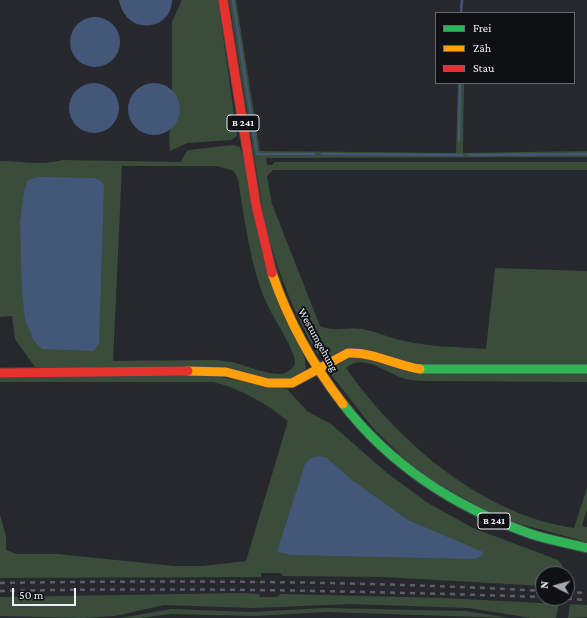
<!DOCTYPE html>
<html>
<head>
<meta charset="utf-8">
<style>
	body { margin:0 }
	#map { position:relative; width:587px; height:618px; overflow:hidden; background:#26282d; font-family:"Crimson Pro",serif }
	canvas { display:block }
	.legend { position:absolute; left:435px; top:12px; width:140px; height:72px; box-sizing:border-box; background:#0e1014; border:1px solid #67696e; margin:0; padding:5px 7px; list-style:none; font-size:12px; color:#edeff6 }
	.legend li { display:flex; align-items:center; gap:8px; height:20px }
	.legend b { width:20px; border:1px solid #67696e }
	.north { position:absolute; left:535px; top:566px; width:40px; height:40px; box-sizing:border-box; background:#0e1014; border:1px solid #67696e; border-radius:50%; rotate:276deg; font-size:11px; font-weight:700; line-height:16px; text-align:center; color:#edeff6 }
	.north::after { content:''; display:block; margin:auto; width:14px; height:18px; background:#a7a9b0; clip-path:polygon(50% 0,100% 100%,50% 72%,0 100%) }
	.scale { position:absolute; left:12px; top:588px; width:64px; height:18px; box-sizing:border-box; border:2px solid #edeff6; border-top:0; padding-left:5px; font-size:12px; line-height:14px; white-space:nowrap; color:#edeff6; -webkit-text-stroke:3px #0e1014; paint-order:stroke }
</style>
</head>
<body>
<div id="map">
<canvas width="587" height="618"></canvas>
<ul class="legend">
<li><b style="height:5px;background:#30b455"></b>Frei</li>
<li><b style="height:5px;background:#ff9f0a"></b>Zäh</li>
<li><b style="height:5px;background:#e5322d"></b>Stau</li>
</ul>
<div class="north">N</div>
<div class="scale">50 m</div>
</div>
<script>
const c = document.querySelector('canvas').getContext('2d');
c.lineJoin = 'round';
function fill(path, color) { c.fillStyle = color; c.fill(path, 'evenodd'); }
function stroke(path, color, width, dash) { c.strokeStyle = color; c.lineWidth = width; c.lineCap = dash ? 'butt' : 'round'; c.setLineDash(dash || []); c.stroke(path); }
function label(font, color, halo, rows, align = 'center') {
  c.font = font + ' "Crimson Pro",serif'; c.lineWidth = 4; c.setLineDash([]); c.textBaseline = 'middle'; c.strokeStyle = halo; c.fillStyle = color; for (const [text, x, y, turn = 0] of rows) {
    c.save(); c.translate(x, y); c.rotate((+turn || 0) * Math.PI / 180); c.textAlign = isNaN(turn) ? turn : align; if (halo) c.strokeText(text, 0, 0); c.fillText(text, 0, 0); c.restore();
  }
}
const green = new Path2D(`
	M182 0H218L237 136 231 140 187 143 170 151C170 145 168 133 171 128 180 112 185 108 172 90V22Z
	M229 0H236L260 151 456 153 458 83H464L463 153 587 151V157L266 158 267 165H272L275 162H587V170H273L267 176 272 204 320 326C336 333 346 326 362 329 375 331 387 337 400 340 428 347 457 347 486 349L495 268 587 271V365H428L324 355 317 353C293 313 277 269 265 224Z
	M233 145 240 147 305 360 306 369 292 379 35 367 15 339 12 316 0 317V161C21 161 42 166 62 160L180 162 188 150ZM122 166H217L234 171 238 179C244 216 251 272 268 306 273 317 296 352 295 363 294 367 291 370 287 372 277 379 244 365 232 362 226 361 220 361 214 360L113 361Z
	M353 356 382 362 587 374V382L424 381C416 381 409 380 402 378 385 372 363 353 346 368 397 441 482 515 574 528L587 488V509L582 526 587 527V542L502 519 420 474 373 428 332 376 331 369Z
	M207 375 287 389 307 411 331 424 387 473 428 503 473 528 558 560 562 565 563 574H543V586L383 577 283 576 281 573H261V577L0 578V515L6 536V550L17 554H58L174 566H203L246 561 288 421C267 404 240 388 213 382H0V377Z
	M242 593 259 594 260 597H277L280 594 445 598 559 604 556 618H531L469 608 351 604 254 608 164 605 115 616 84 618 0 616V597Z
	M570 604 587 605V617L568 618Z
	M325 608 465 611 511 618 326 612 255 616 170 614 141 618H121L171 609 251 612Z`);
const water = new Path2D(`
	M119 0H172C172 31 126 37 119 0Z
	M70 42a25 25 0 1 1 50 0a25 25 0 1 1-50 0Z
	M69 108a25 25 0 1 1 50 0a25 25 0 1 1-50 0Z
	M128 109a26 26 0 1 1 52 0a26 26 0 1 1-52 0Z
	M38 177 94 178 100 180 104 185 99 343 94 351 42 349 34 341 25 319 22 291 20 223 24 192 28 180Z
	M318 456 327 458 353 481 408 520 483 552 482 556 475 559 291 555 277 552 305 464 311 458Z`);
const stream = new Path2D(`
	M233 0 257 154H314
	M461 13 462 0
	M459 140 460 83
	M322 154 462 155
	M469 155 587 154`);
const fast = new Path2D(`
	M420 369H587
	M343 404C392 467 457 508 531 534 549 540 568 543 587 548`);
const slow = new Path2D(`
	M272 273C288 320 313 365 343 404
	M188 371 226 372 268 383H292L348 353C374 352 395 365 420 369`);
const jam = new Path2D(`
	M223 0 256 205 272 273
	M0 373 188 371`);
const rail = new Path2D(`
	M0 583C181 580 362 581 543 591
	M0 591C181 587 362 591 543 597
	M567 592 587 593
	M557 598 587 600`);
const shields = [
	[243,123,32],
	[494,521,32]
];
const shieldNames = [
	["B 241",243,123],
	["B 241",494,521]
];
const streetNames = [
	["Westumgehung",318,340,61]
];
fill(green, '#3a4d3a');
fill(water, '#435778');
stroke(stream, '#435778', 2.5);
stroke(fast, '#44454a', 11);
stroke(slow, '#44454a', 11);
stroke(jam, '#44454a', 11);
stroke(fast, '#30b455', 9);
stroke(slow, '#ff9f0a', 9);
stroke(jam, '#e5322d', 9);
stroke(rail, '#5d5f63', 2.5, [5, 5]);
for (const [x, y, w] of shields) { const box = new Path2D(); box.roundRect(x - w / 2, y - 8, w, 16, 3); c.fillStyle = '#0e1014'; c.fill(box); stroke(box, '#edeff6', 1); }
label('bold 10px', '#edeff6', null, shieldNames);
label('11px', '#edeff6', '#0e1014', streetNames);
</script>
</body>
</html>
